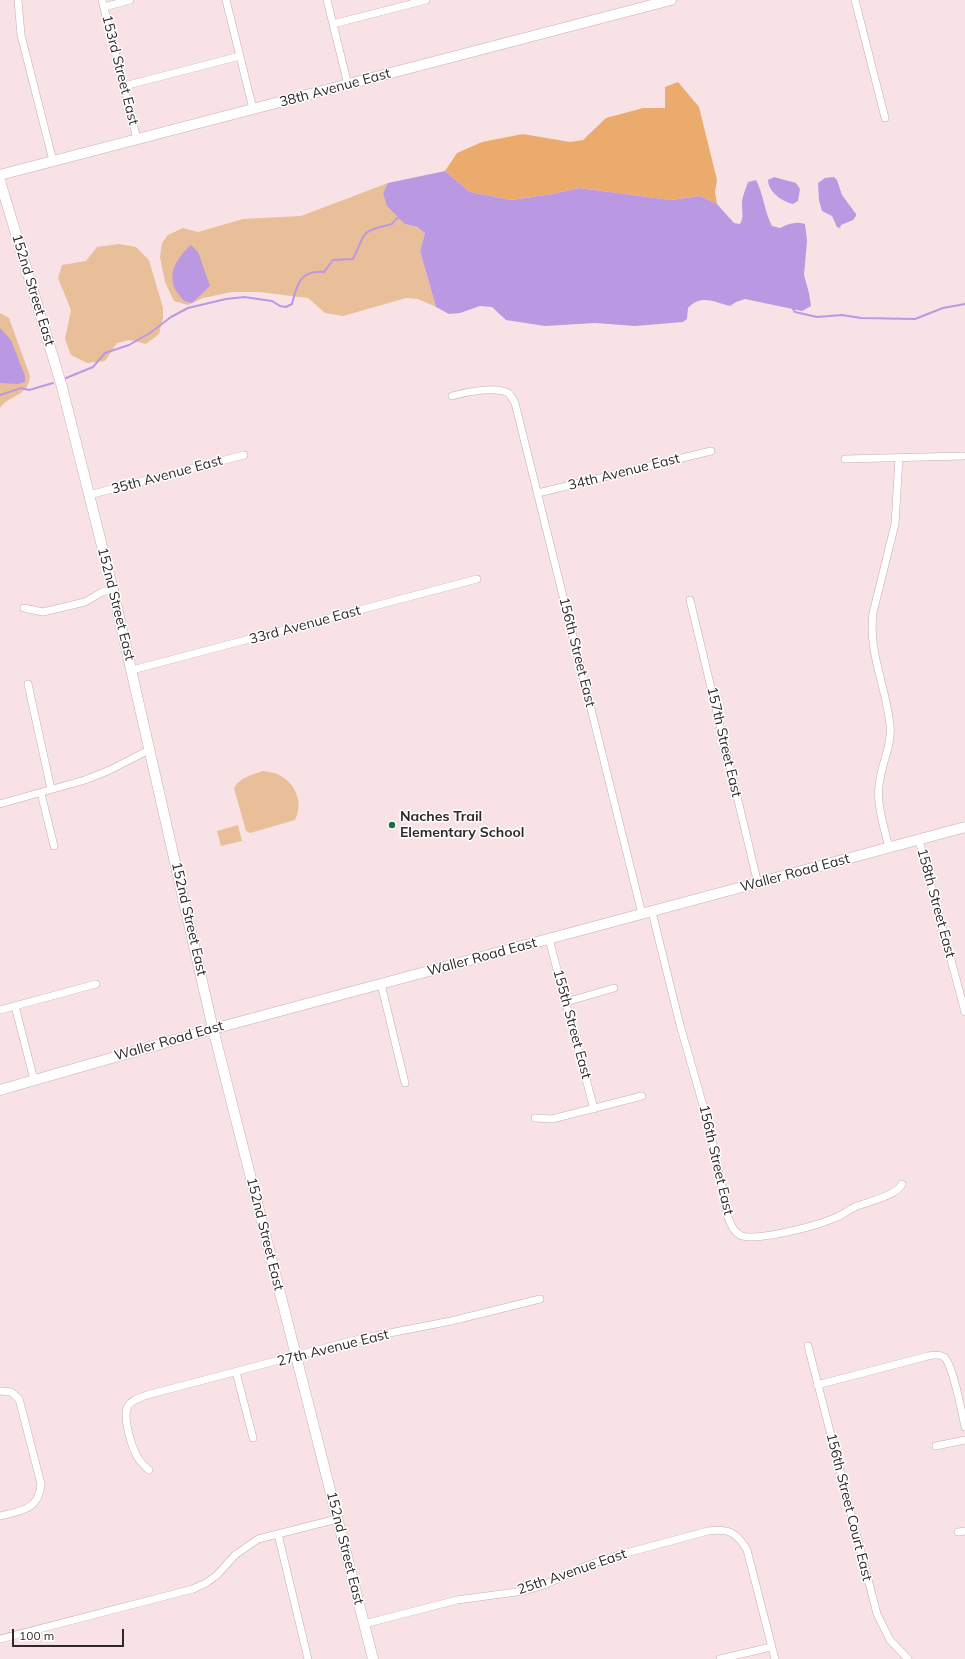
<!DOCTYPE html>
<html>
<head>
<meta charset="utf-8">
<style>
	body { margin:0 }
	#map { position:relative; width:965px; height:1659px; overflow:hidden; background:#f8e2e6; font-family:Mulish,sans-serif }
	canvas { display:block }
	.scale { position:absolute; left:12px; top:1629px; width:112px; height:18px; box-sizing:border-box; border:2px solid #30282a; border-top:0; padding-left:5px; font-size:12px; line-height:14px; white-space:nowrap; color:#30282a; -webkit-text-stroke:3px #fff; paint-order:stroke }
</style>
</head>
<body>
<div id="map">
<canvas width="965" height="1659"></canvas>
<div class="scale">100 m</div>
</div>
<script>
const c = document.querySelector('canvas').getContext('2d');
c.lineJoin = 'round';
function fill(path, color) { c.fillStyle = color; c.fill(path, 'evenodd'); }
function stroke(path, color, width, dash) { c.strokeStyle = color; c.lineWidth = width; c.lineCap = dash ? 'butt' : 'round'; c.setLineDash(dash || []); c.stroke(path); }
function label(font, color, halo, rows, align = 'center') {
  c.font = font + ' Mulish,sans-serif'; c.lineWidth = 3; c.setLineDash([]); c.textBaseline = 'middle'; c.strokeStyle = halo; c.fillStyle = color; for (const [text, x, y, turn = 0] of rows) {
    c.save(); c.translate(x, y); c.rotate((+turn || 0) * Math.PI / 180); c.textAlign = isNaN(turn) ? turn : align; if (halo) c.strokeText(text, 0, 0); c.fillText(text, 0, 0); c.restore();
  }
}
const green = new Path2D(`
	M388 183 383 193 405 224 417 227 425 233 420 251 436 307 418 299 406 298 343 316 325 313 308 298 259 292H232L203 298 188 305 174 301 165 282 160 257 162 243 168 235 183 228 198 232 243 219 301 216Z
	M119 244 136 247 149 260 163 308V318L159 334 146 344 129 340 117 343 105 361 87 363 71 355 65 339 71 310 58 278 62 265 86 261 97 247Z
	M0 313 9 318 30 376C28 398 9 394 0 408Z
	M263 771C268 772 274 772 279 775 295 783 304 802 295 820L250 833 246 831 234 788C240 777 252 775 263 771Z
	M238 825 242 841 221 846 217 831Z`);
const forest = new Path2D(`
	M678 82 699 107 717 180 715 192 717 204 700 196 671 200 579 188 553 194 511 200 470 192 445 171 457 153 482 142 523 134 570 142 583 140 606 118 643 108H665V87Z`);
const water = new Path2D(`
	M445 171 470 192 511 200 553 194 579 188 671 200 700 196 717 204 734 223 740 224C745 216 741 210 742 201 743 195 746 188 748 182L756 180C764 195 764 211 772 226L780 228C788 224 796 221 805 224L807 241 804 275 809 293 811 306 802 311 745 299 736 302 730 306C713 302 701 294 688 308L687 319 683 322 635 326 595 323 545 326 506 320 492 307 480 306 460 313 449 314 436 307 420 251 425 233 417 227 405 224 387 206 383 193 388 183Z
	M774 177 796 183 800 189 798 201 793 204C783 202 768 192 768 180Z
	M834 177 837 180 842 195 856 214V216L853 220 841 225 840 228 837 227 832 216 822 211 819 200 818 183 825 178Z
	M191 245 198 252 210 286 192 303 184 301C181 297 177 293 175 289 167 271 179 256 191 245Z
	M0 328 11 340 25 376V382L18 384 0 383Z`);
const stream = new Path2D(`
	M793 309 795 312 817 317 842 315 861 318 915 319 943 308 965 304
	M66 378 93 367 105 353 129 345 150 333 171 317 188 308 226 299 244 297 272 301 280 306 286 307 292 304C297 284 300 270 324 272L333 260 353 259C367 231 359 232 392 224L396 219 400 217
	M0 395 21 388 29 390 53 383`);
const street = new Path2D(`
	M18 0 21 35 53 161
	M102 0 137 139
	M226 0 253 109
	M327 0 348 85
	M855 0 885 118
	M104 7 130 0
	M333 24 426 0
	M124 86 240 56
	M452 396C466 392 495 386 508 393 511 395 513 400 515 403L642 914
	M845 459 963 456
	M538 493 711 451
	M89 495 244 455
	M690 600 758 884
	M24 608 43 612 85 602 102 592 113 589
	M132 670 477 579
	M28 684 51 789
	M41 793 54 846
	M0 804 85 780 110 770 149 750
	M919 840 965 1012
	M889 848C884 826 875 802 880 779 883 760 892 744 890 725 886 686 868 653 873 613L895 524 899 458
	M652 912 680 1025 709 1126 728 1217C731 1225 734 1233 742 1236 758 1241 816 1226 832 1219 841 1216 848 1210 857 1206 868 1202 898 1195 902 1184
	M549 939 594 1109
	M381 984 405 1083
	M566 1002 614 988
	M15 1006 34 1080
	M0 1010 96 984
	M535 1118 552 1119 642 1096
	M808 1346 877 1614 890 1640 908 1659
	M236 1372 253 1438
	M817 1385 928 1356C933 1355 939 1354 944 1357 953 1364 962 1414 965 1427
	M0 1391 11 1392 19 1399 41 1484C39 1510 21 1511 0 1516
	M936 1446 965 1440
	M149 1470C145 1466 141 1463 138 1458 132 1448 122 1417 128 1406 131 1400 140 1398 147 1395L359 1339 451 1321 540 1299
	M958 1532 965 1531
	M278 1534 308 1659
	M364 1624 457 1600 524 1591 544 1585 588 1565 619 1555 708 1531C729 1528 737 1533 747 1550L775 1659
	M0 1639 193 1589 206 1583 217 1575 235 1555 258 1539 337 1519
	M720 1659 771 1647`);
const secondary = new Path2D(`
	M0 175 671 0
	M0 181 62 387 112 586 213 1029 373 1659
	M0 1090 213 1029 965 827`);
const markers = [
	[392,825,4,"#186f42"]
];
const streetNames = [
	["153rd Street East",120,70,76],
	["38th Avenue East",335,88,-15],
	["152nd Street East",33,290,73],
	["34th Avenue East",624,472,-14],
	["35th Avenue East",167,475,-15],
	["152nd Street East",116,604,76],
	["33rd Avenue East",305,625,-15],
	["156th Street East",577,652,76],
	["157th Street East",724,742,77],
	["Waller Road East",795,873,-15],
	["158th Street East",936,903,75],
	["152nd Street East",189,919,77],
	["Waller Road East",482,957,-15],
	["155th Street East",572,1024,75],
	["Waller Road East",169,1041,-16],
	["156th Street East",716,1160,77],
	["152nd Street East",265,1234,76],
	["27th Avenue East",333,1348,-14],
	["156th Street Court East",849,1507,76],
	["152nd Street East",345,1548,76],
	["25th Avenue East",572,1572,-19]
];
const poiNames = [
	["Naches Trail",400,817],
	["Elementary School",400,833]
];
fill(green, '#e8bf98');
fill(forest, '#eaab6d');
fill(water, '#bb99e2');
stroke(stream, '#bb99e2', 2);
stroke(street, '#c4afb3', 8);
stroke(secondary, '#c4afb3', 11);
stroke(street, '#fff', 7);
stroke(secondary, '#fff', 10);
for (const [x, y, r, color] of markers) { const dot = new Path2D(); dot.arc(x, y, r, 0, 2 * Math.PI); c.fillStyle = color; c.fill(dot); stroke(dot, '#fff', 1.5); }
label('14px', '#30282a', '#fff', streetNames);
label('bold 14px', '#30282a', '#fff', poiNames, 'left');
</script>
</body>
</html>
